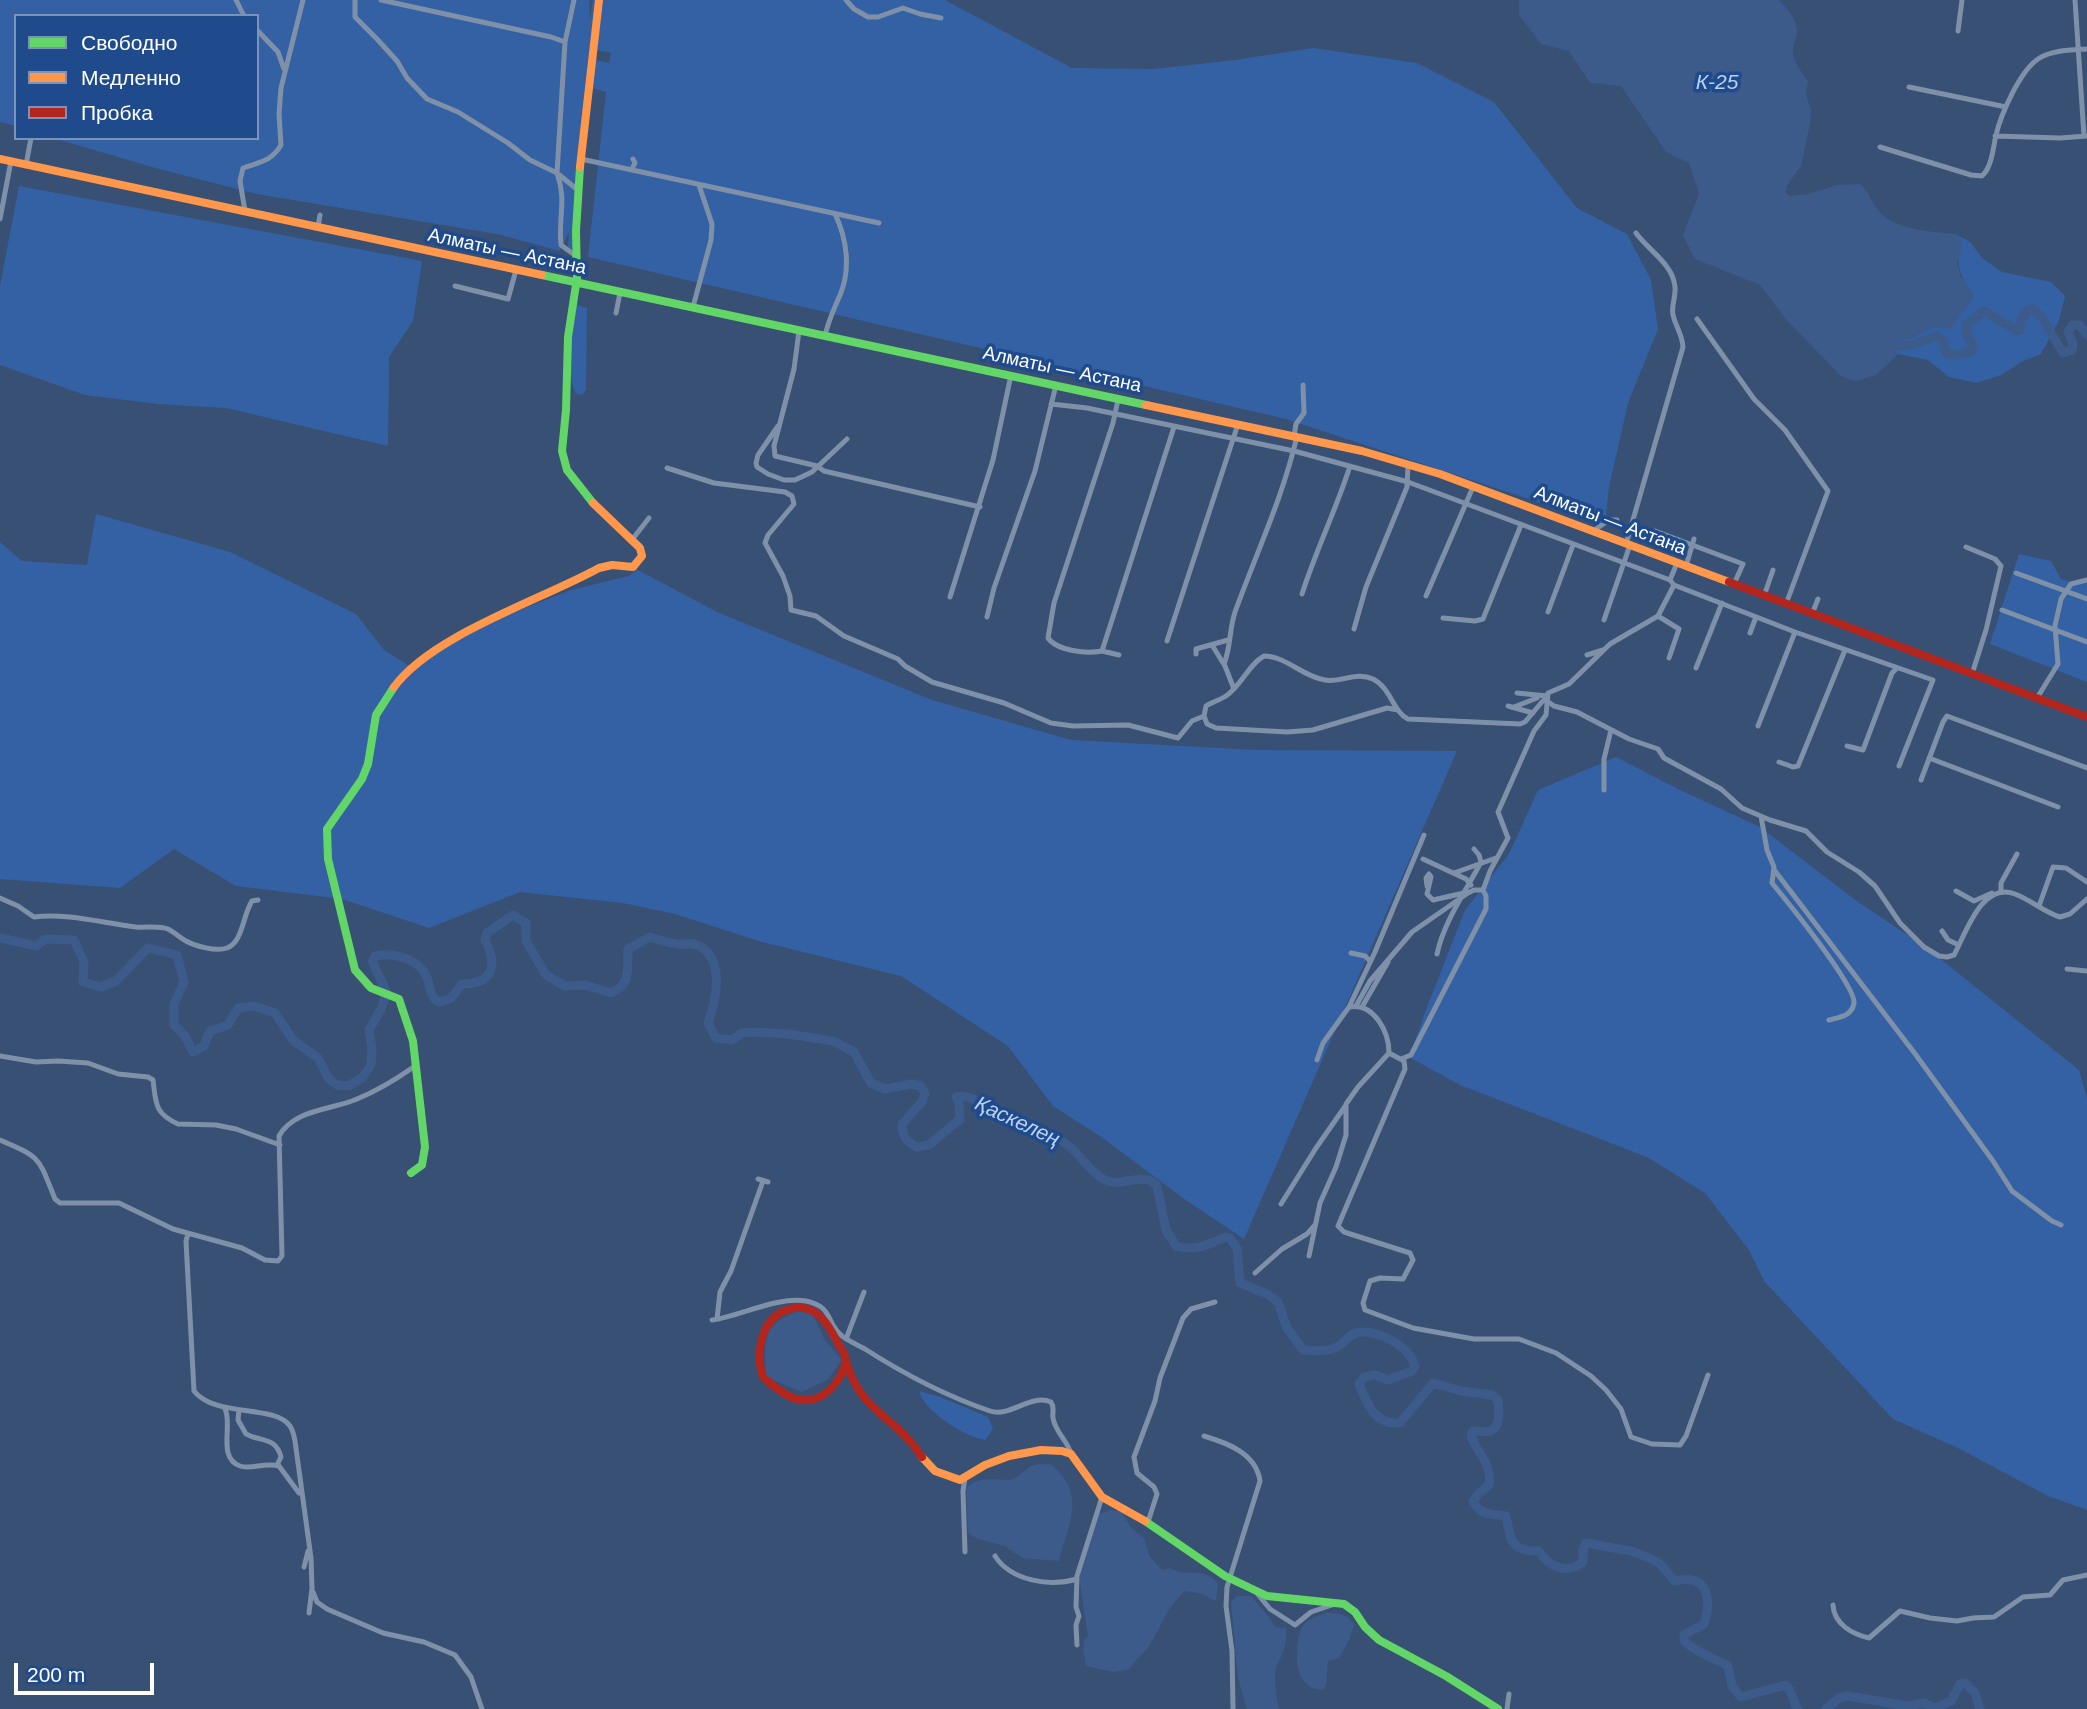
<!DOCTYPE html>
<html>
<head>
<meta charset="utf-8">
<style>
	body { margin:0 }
	#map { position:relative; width:2087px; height:1709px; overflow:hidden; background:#385074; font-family:Arial,sans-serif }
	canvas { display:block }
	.legend { position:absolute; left:14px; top:14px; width:245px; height:126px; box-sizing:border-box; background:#1f4b8d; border:2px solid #7993bb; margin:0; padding:9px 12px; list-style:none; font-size:21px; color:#fff }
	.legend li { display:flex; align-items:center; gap:14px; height:35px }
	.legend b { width:35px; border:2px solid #7993bb }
	.scale { position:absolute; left:14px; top:1663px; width:140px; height:32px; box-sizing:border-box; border:4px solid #fff; border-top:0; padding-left:9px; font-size:21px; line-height:24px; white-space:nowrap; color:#fff; -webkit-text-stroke:5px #1f4b8d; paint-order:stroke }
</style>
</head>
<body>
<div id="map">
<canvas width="2087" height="1709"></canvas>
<ul class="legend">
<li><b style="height:9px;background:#63d668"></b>Свободно</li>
<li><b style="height:9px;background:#ff974d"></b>Медленно</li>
<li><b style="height:9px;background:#b3261e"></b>Пробка</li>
</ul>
<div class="scale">200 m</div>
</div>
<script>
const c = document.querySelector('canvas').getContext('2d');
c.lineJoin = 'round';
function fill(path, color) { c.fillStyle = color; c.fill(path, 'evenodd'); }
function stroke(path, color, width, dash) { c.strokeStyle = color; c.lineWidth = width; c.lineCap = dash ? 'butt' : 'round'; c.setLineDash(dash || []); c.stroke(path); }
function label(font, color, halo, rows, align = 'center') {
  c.font = font + ' Arial,sans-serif'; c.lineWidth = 7; c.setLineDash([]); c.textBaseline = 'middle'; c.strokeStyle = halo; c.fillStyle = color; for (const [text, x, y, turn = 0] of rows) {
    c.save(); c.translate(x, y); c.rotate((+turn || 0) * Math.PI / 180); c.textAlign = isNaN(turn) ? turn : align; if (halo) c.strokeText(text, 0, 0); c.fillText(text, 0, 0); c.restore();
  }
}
const green = new Path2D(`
	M0 0H589L590 20 593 0H597L589 50 581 159 577 254 568 247 569 232 560 251 497 234 257 194 159 169 53 138H257V16H16V126L0 122Z
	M601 0H945L1072 68 1154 69 1235 60 1313 48 1417 63 1494 102 1577 208 1627 234 1651 280 1658 329 1628 403 1609 487 1605 524 1286 419 588 257 606 92 592 88 596 60 609 63 611 53 596 50Z
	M19 186 422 261 413 321 389 357 388 446 226 408 158 404 85 395 0 365V286Z
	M1956 234 1970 242 1982 258 2002 272 2051 282 2065 296 2059 320 2041 354 2021 362 2001 375 1976 383 1949 377 1928 360 1898 354 1873 344 1911 338 1932 327 1962 312 1974 295C1958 273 1956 267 1961 240Z
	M577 305 587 308 586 390 582 395 576 394C566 377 572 325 577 305Z
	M96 514 230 552 356 614 384 650 411 667 474 628 571 590 629 576 636 569 717 612 932 700 1071 740 1256 750 1457 751 1244 1239 1187 1201 1100 1136 1053 1106 1008 1046 901 976 762 942 675 914 623 903 520 892 429 928 342 899 236 886 174 849 120 888 0 879V542L22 561 87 565Z
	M2019 554 2051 561 2061 579 2075 583 2087 581V682L1990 644Z
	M1616 757 1680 790 1760 827 1858 902 1927 948 2079 1070 2087 1098V1510L2048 1496 1958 1448 1893 1419 1764 1281 1749 1250 1705 1193 1647 1157 1460 1085 1409 1057 1429 1002 1465 910 1509 854 1538 790Z
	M919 1391 940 1397 988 1417 993 1429 985 1440C966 1438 923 1410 919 1391Z`);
const water = new Path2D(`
	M1519 0H1779C1788 9 1798 21 1797 34 1796 40 1792 46 1793 51 1793 63 1802 72 1808 81L1806 94 1811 110 1810 124 1801 166 1786 187V193L1790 196 1808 194 1837 185 1860 184C1868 191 1869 197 1875 206 1890 231 1931 231 1956 234 1965 244 1963 252 1957 263L1961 277 1975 295 1951 329 1932 327 1911 338 1875 344 1898 354 1876 375 1856 381 1848 379 1840 375 1786 319 1760 285 1695 259 1683 235 1699 193 1689 163 1666 152 1621 86 1590 83 1569 51 1541 44 1519 15Z
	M798 1311 813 1314 824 1339 842 1360 828 1379 802 1392 766 1377C765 1342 760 1325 798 1311Z
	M1051 1464C1088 1495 1068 1524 1059 1561L1022 1558 1005 1546 978 1539 968 1533 966 1488C978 1476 995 1480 1009 1480 1019 1479 1025 1468 1034 1465 1039 1464 1046 1464 1051 1464Z
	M1111 1510 1122 1512 1131 1528 1144 1538 1150 1557 1162 1570 1170 1568C1185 1578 1201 1565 1218 1583L1216 1601 1199 1593 1185 1591C1167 1607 1163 1623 1151 1643 1145 1653 1135 1660 1129 1669L1114 1672 1086 1666 1083 1650 1084 1640 1088 1636 1079 1577 1099 1514Z
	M1237 1596H1251L1269 1617 1275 1627 1286 1628C1287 1643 1284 1652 1277 1665 1273 1672 1276 1702 1280 1709H1247L1238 1678 1231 1602Z
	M1327 1613C1338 1612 1349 1615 1354 1625L1349 1640 1339 1658 1328 1661 1326 1685 1323 1690C1299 1688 1296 1669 1297 1648 1298 1640 1299 1628 1306 1622 1311 1618 1320 1615 1327 1613Z`);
const river = new Path2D(`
	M1864 341 1884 348 1914 344 1937 336 1943 341 1946 353C1954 357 1964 354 1972 350L1973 346 1967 334V324L1985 311 2017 331 2020 330 2022 318 2028 310 2032 309 2041 316 2063 353 2072 350 2073 344 2068 332 2072 325H2080L2087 335
	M0 938 36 946 45 939 74 940 84 962 83 982 101 987 116 981 148 948 177 955 184 982 174 1004V1025L185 1036 193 1052 204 1046 210 1031 228 1025 238 1008 254 1006 275 1013 293 1040 318 1058 329 1079 337 1085 348 1086 362 1078 371 1065 372 1049 369 1030 381 1009 386 995
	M386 991 372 961 375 956C394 952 420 959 427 978 431 988 429 997 439 1002L451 998 462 984C494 984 498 965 485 940L487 933 513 915 526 923V941L546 975 565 986 585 985 611 993C632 983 627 970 628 949L650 937C659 940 668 943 677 944 683 945 688 943 694 944 726 954 717 998 708 1023L716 1038 732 1040 742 1033 753 1032 788 1034 833 1041 854 1052 871 1083 885 1089 912 1084 921 1086 925 1094 922 1102 902 1124C902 1137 906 1141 917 1147L929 1145 960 1119 959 1104 956 1097C973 1092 993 1114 1009 1121 1028 1130 1052 1132 1069 1146 1082 1157 1090 1172 1105 1180 1119 1187 1135 1176 1148 1180 1152 1180 1154 1184 1157 1186L1166 1230 1176 1246C1195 1252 1209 1244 1226 1237L1230 1238 1237 1249 1240 1283 1267 1294 1278 1302 1287 1328 1303 1350C1314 1351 1327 1352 1337 1347 1346 1342 1349 1333 1360 1332 1380 1331 1409 1346 1415 1366L1412 1371 1388 1380 1375 1375 1364 1377 1359 1384C1368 1405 1374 1425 1400 1423L1433 1383 1461 1391 1492 1395 1498 1400C1499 1410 1501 1427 1490 1431 1484 1433 1479 1430 1473 1431L1471 1435C1477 1455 1492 1461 1489 1485L1477 1495 1473 1502C1483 1517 1491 1513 1506 1516 1511 1540 1510 1552 1539 1551 1549 1567 1567 1575 1583 1562V1549L1586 1543 1631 1551 1647 1557 1659 1563 1675 1581C1708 1573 1712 1599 1704 1624L1684 1635V1641C1696 1653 1713 1657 1728 1666L1732 1686 1741 1697 1786 1685C1793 1692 1792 1701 1798 1709
	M1826 1709 1839 1698 1848 1696 1907 1706 1924 1703 1935 1708 1951 1701 1960 1684 1965 1683 1975 1693 1980 1709`);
const street = new Path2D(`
	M236 0 244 16
	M355 0V17L377 39 397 61 407 78 427 99 458 112 508 143 530 160 557 173 579 191
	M381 0 551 37 565 42
	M574 0 565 42 557 173C567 201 558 217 561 245L576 256
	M846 0 854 9 868 17H878L903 8 920 14 941 18
	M2075 0 2084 136
	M257 30 278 52 284 69
	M1958 31 1962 0
	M1909 87 2006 107
	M1995 136 2060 138 2087 136
	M1880 147 1971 175 1982 176C1992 167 1993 148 1996 135 2001 114 2020 71 2038 59 2051 50 2072 50 2087 49
	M581 159 879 223
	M26 165 31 138
	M632 169 635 163 633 159
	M245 211 240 181 243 168C259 162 271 162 281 145L279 114 281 88 303 0
	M0 219 11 161
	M318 227 320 215
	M455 286 508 299 516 270
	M693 307 711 240 712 224 699 185
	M616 313 620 293
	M1697 319 1754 399 1785 430 1828 491 1786 604
	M799 331 794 369 774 446 775 456 817 466 824 471 980 507
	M825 336C828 321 834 309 840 295 851 269 847 239 835 214
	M1118 400 1113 423 1054 603 1048 638C1057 651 1087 654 1102 651L1174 427
	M1051 404 1087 408 1294 451 1408 482 1670 580 1674 585 1795 632 1933 680 1899 766
	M778 426 758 455 756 463 757 467 768 474 784 480H795L812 472 847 439
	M1294 436 1296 424 1304 413 1303 385
	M667 468 714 483 785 492 792 496 794 504 768 535 765 543 783 576 790 596 791 610 816 616 844 636 898 659 905 666 932 682 1004 703 1051 723 1073 726 1128 725 1178 738 1192 721 1204 716
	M1593 531 1609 520H1617
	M1655 531 1743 564 1734 584
	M631 541 649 518
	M1626 544 1683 347C1682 333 1676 328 1673 315 1671 306 1676 297 1675 287 1673 264 1649 251 1636 233
	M1966 547 1995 559 2001 566 1986 630 1972 674
	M1686 566 1694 539
	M2016 573 2087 599
	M1670 580 1677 563
	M1302 594C1316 550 1336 510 1350 466
	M1426 596 1473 487
	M1764 596 1773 570
	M950 597 993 460 1011 375
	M2002 610 2087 642
	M1548 612 1573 545
	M1812 614 1818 599
	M1658 616 1679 629 1669 658
	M987 617 994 588 1035 471 1056 385
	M1443 618 1475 621 1483 619 1521 525
	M1604 620 1630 545
	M1354 629 1366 587 1407 487 1408 465
	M1750 633 1756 617
	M1167 641 1238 424
	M1212 645 1225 666 1234 689
	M1102 651 1119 655
	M1196 654V649L1228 640
	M1587 655 1603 650
	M1224 664C1231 647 1229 630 1235 612 1256 554 1283 497 1297 436
	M1696 668 1722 603
	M1517 693 1547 696
	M2037 698 2058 664 2055 626 2061 599 2071 584 2087 580
	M1547 701 1554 706 1577 712 1629 739 1658 749 1664 758 1721 789 1742 808 1770 820 1806 831 1827 852 1859 872 1875 886 1900 923 1924 947 1939 956 1947 957 1954 955C1966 933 1982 881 2015 894 2031 900 2044 912 2060 917L2070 914 2087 899
	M1508 706 1533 713
	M1514 707 1537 698
	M1398 710 1387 708 1313 730 1287 732 1216 728 1207 724 1204 716 1206 706C1212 702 1220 700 1226 696 1241 686 1249 664 1264 656 1286 656 1303 677 1325 680 1341 683 1356 671 1373 679 1391 688 1393 712 1408 719L1520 724 1525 722 1547 696
	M1758 726 1795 632
	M1847 746 1863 750 1892 673 1897 668
	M1929 758 2058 807
	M1779 762 1793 767 1798 766 1845 650
	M1921 780 1943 722 1947 716 2087 768
	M1604 790V759L1611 730
	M1761 816 1767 850 1774 867 1772 883C1786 900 1856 986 1854 1003 1852 1016 1840 1017 1829 1020
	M1423 859 1466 879 1471 885
	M1775 871 1916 1055 1993 1161 2012 1191 2052 1221 2061 1225
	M1454 873 1496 858
	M1427 886 1426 878 1429 874 1431 877 1427 894 1433 900 1464 893
	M1956 891 1974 901 1992 893
	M2001 892V883L2017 854
	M0 898 18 906 34 917C68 913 102 923 136 927 147 928 157 925 168 929 174 932 179 937 186 941 195 946 216 952 227 948 243 942 243 914 252 901L258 900
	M2039 906 2053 867 2066 868 2087 882
	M1942 931 1948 940 1959 945
	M1351 953 1365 956 1369 960
	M1437 954C1444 921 1466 891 1481 862L1479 855 1474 849
	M2067 969 2087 971
	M1356 1006 1370 981 1412 932 1468 893 1474 890H1483
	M1349 1007 1375 952 1424 835
	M1362 1007 1388 962
	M1389 1053 1404 1061 1405 1069 1338 1226 1344 1232 1410 1253 1413 1260 1403 1279 1380 1278 1370 1281 1363 1303 1365 1310 1413 1328 1474 1339H1519L1556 1353 1591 1376 1606 1390 1621 1409 1631 1437 1652 1444 1680 1445 1686 1436 1708 1375
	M0 1056 36 1062 58 1061 88 1063 118 1074 148 1077 153 1080C156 1103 154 1113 178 1124L216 1125 236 1129 280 1145
	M1401 1059 1411 1055 1486 909V896L1483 890 1490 871 1508 838 1498 812 1534 731 1546 715 1548 693 1569 684 1610 644 1658 616 1674 585
	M0 1140C42 1158 38 1157 55 1199L60 1203H119L173 1229 242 1248 265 1260 278 1261 282 1256 279 1136C294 1109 332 1110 357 1099 377 1091 398 1078 415 1066
	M758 1179 768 1182
	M1281 1204 1316 1148 1346 1105
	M188 1234 186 1241 194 1391C215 1418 275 1404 290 1426 293 1430 294 1436 295 1441L311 1558 312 1588 309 1613
	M1309 1256 1320 1203 1336 1167 1346 1135V1104L1358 1087 1389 1053C1389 1032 1374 1002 1349 1007L1323 1043 1317 1060
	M1255 1273 1282 1249 1307 1234 1315 1225
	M717 1319 720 1292 731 1271 763 1181
	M712 1320C740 1316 778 1296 806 1301 834 1307 825 1322 842 1336 849 1341 857 1345 865 1349 904 1374 946 1396 990 1411 1010 1418 1031 1393 1051 1402 1055 1408 1052 1411 1053 1418 1055 1432 1068 1441 1071 1454
	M846 1339 864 1292
	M225 1409C233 1424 217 1458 240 1466 251 1470 265 1462 279 1466L299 1493
	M239 1410 238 1420 246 1434C261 1442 276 1437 281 1457L277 1465
	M1204 1436C1227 1443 1256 1453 1260 1481L1227 1587 1226 1606 1232 1651 1233 1709
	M1148 1522 1157 1494 1154 1487 1137 1473 1134 1457 1155 1401 1160 1378 1183 1318 1191 1309 1215 1302
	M965 1552 963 1491 965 1478
	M995 1556C1011 1581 1050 1587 1077 1579
	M304 1567 308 1551
	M313 1592 317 1602 327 1609 383 1633 424 1642 455 1655 471 1677 482 1709
	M1256 1592 1270 1609 1295 1625 1311 1612 1332 1605
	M1833 1605C1834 1624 1852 1634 1869 1638L1900 1611 1930 1618 1957 1621 1973 1618 1994 1617 2023 1597 2050 1595 2063 1580 2087 1575
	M1077 1645 1076 1625 1079 1616 1076 1607 1077 1576 1102 1497
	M1507 1709 1509 1694`);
const fast = new Path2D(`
	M580 167 576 231 577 278 568 337 566 410 562 451 567 470 593 503
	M542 275 1146 405
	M394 687 376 715 368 764 362 779 327 829 328 859 355 970 371 988 399 999 413 1041 425 1147 422 1165 411 1173
	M1145 1521 1225 1576 1267 1596 1344 1604 1355 1612 1365 1627 1379 1640 1446 1676 1498 1709`);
const slow = new Path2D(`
	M0 159 542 275
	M580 167 599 0
	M1146 405 1362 451 1440 474 1729 582
	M394 687C432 635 541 600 599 568L612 565 633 567 642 556 640 548 593 503
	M922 1457 935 1471 960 1480 985 1465 1009 1456 1041 1450 1062 1451 1071 1454 1102 1497 1145 1521`);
const jam = new Path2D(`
	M1729 582 2087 717
	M846 1359C843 1380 824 1403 801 1400 787 1398 773 1386 763 1377 755 1352 761 1316 790 1309 799 1306 808 1308 816 1313 829 1322 835 1340 844 1353 857 1413 894 1413 922 1457`);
const streetNames = [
	["Алматы — Астана",507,252,12],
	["Алматы — Астана",1062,370,12],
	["Алматы — Астана",1610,521,21]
];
const waterNames = [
	["К-25",1717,83],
	["Қаскелең",1017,1122,25]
];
fill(green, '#3461a4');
fill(water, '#3c5b8a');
stroke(river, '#3c5b8a', 9);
stroke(street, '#7f91a8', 5);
stroke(fast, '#63d668', 8);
stroke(slow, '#ff974d', 8);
stroke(jam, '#b3261e', 8);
label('19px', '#fff', '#1f4b8d', streetNames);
label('italic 21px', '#b9d2f3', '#1f4b8d', waterNames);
</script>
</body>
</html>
